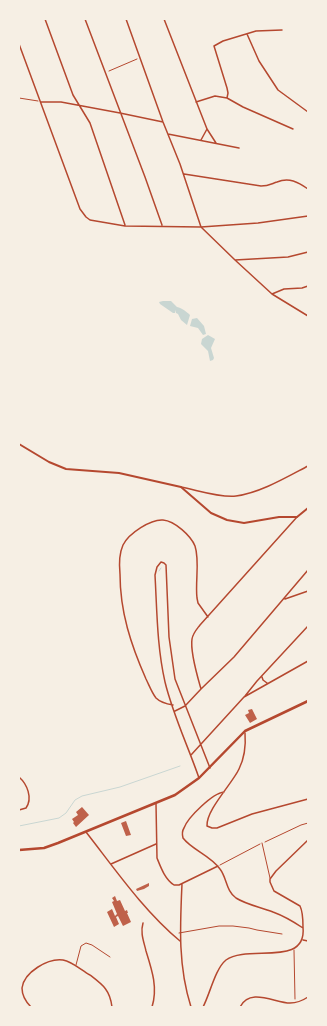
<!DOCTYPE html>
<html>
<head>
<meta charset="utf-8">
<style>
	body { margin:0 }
	#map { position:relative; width:327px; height:1026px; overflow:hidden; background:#f6efe4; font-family:"PT Sans Narrow",sans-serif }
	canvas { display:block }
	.frame { position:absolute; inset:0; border:20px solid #f6efe4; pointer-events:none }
</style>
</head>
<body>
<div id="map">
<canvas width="327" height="1026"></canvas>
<div class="frame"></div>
</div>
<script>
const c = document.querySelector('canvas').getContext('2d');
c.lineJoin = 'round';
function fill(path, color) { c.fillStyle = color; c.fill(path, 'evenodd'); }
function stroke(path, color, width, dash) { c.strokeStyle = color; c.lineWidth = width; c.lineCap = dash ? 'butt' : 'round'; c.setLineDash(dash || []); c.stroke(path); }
const water = new Path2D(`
	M163 301H171L177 307 176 309 177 307C182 308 187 312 190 315L187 325 181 320 178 314 176 313V310L175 313H173L160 304 159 302Z
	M197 318 204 326 206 334 203 335 198 328 190 326 192 319Z
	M208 335 215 339 211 348 214 358 213 360 210 361 208 351 201 344 202 339Z`);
const stream = new Path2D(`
	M159 571 161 568
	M19 826 59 818 66 813 75 800 82 796 120 787 180 766`);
const building = new Path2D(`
	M252 709 257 719 250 723 245 715 249 713 248 710Z
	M82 807 89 815 76 827 73 823 74 822 72 819 78 815 76 812Z
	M126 821 131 835 126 836 121 823Z
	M149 883V886L144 889 137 891 136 889Z
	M115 896 117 901 120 900 125 911 127 910 128 913H127L131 922 123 926 118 916 116 917 119 924 114 927 107 912 112 909 115 916 117 914 112 902 114 901 112 898Z`);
const path = new Path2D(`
	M109 71 137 59
	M19 98 38 101
	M265 842 301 825 308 823
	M220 865 260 844
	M294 950 295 999`);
const service = new Path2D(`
	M262 843 270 878
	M179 933 219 926H233L249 928 257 930 282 934
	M76 965 81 946 86 943 92 945 110 957`);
const minor = new Path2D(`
	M45 19 73 95 90 123 125 225
	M85 19 145 177 162 225
	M126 19 163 122 180 164 201 227 235 260 272 294 308 316
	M164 19 207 129 216 143
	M247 34 259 61 278 90 308 112
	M19 44 80 209 86 217 90 220 125 226 201 227 258 223 308 216
	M227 98 228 93 227 88 214 46 223 41 256 31 282 30
	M41 102H61L120 113 163 122
	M196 102 215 96 227 98 243 107 293 129
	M168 134 239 148
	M201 140 207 129
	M19 169V179
	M184 174 261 186C268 186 271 184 277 182 289 177 298 182 308 189
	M235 260 288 257 308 252
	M272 294 284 289 302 288 308 286
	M181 487C197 490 220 498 236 496 260 493 287 477 308 466
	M285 599 308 591
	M262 677 263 680 267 683
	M201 689C197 675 190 652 192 639 193 633 197 629 200 625L297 517
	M245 696 257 681 308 626
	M173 705C167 704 160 702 156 698 152 693 149 685 146 679 131 645 120 612 120 574 119 564 119 554 123 545 129 533 151 519 163 520 175 521 191 536 195 546 200 561 195 582 197 598L198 603 208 617
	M175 711 185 706 201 689 234 657 308 570
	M245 733C246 746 245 757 239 769 232 784 206 810 207 826L212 828H217L252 814 308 799
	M191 755 244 697 308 661
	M19 777C27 784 33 798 26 808L19 810
	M199 778C188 746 173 715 165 682 157 647 157 611 155 575L157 567 161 562 164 563 166 565 169 637 175 679 210 768
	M224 792C213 793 188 817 184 828 182 831 182 834 183 838 192 850 210 855 220 869 227 878 226 891 236 898 247 905 261 907 273 912 284 916 294 922 303 928
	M156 804 157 858C161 868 165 879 174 885H179L218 866
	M86 832C115 869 143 910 180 941
	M111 864 156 844
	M182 884C180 927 178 966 191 1007
	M143 923C140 933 144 942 146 951 152 970 158 988 152 1007
	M303 940 308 941
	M31 1007C26 1002 22 996 22 988 24 972 48 958 63 960 73 962 81 970 90 975 103 985 110 990 112 1007
	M203 1007C210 994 215 969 226 960 248 944 307 968 303 927 303 920 303 912 300 906L274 891 270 882V879L276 871 308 840
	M240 1007C250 987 275 1003 290 1003 297 1003 302 1001 308 997`);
const tertiary = new Path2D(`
	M19 444 49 462 66 469 119 473 181 487 211 513 227 520 244 523 279 517H297L308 508`);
const secondary = new Path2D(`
	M19 850 44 848 58 843 175 795 199 778 245 731 308 701`);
fill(water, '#c9d6d2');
stroke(stream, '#c9d6d2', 1);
fill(building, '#bf614a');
stroke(path, '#b5482f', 1);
stroke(service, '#b5482f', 1);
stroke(minor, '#b5482f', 1.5);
stroke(tertiary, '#b5482f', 2);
stroke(secondary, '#b5482f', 2.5);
</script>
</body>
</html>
